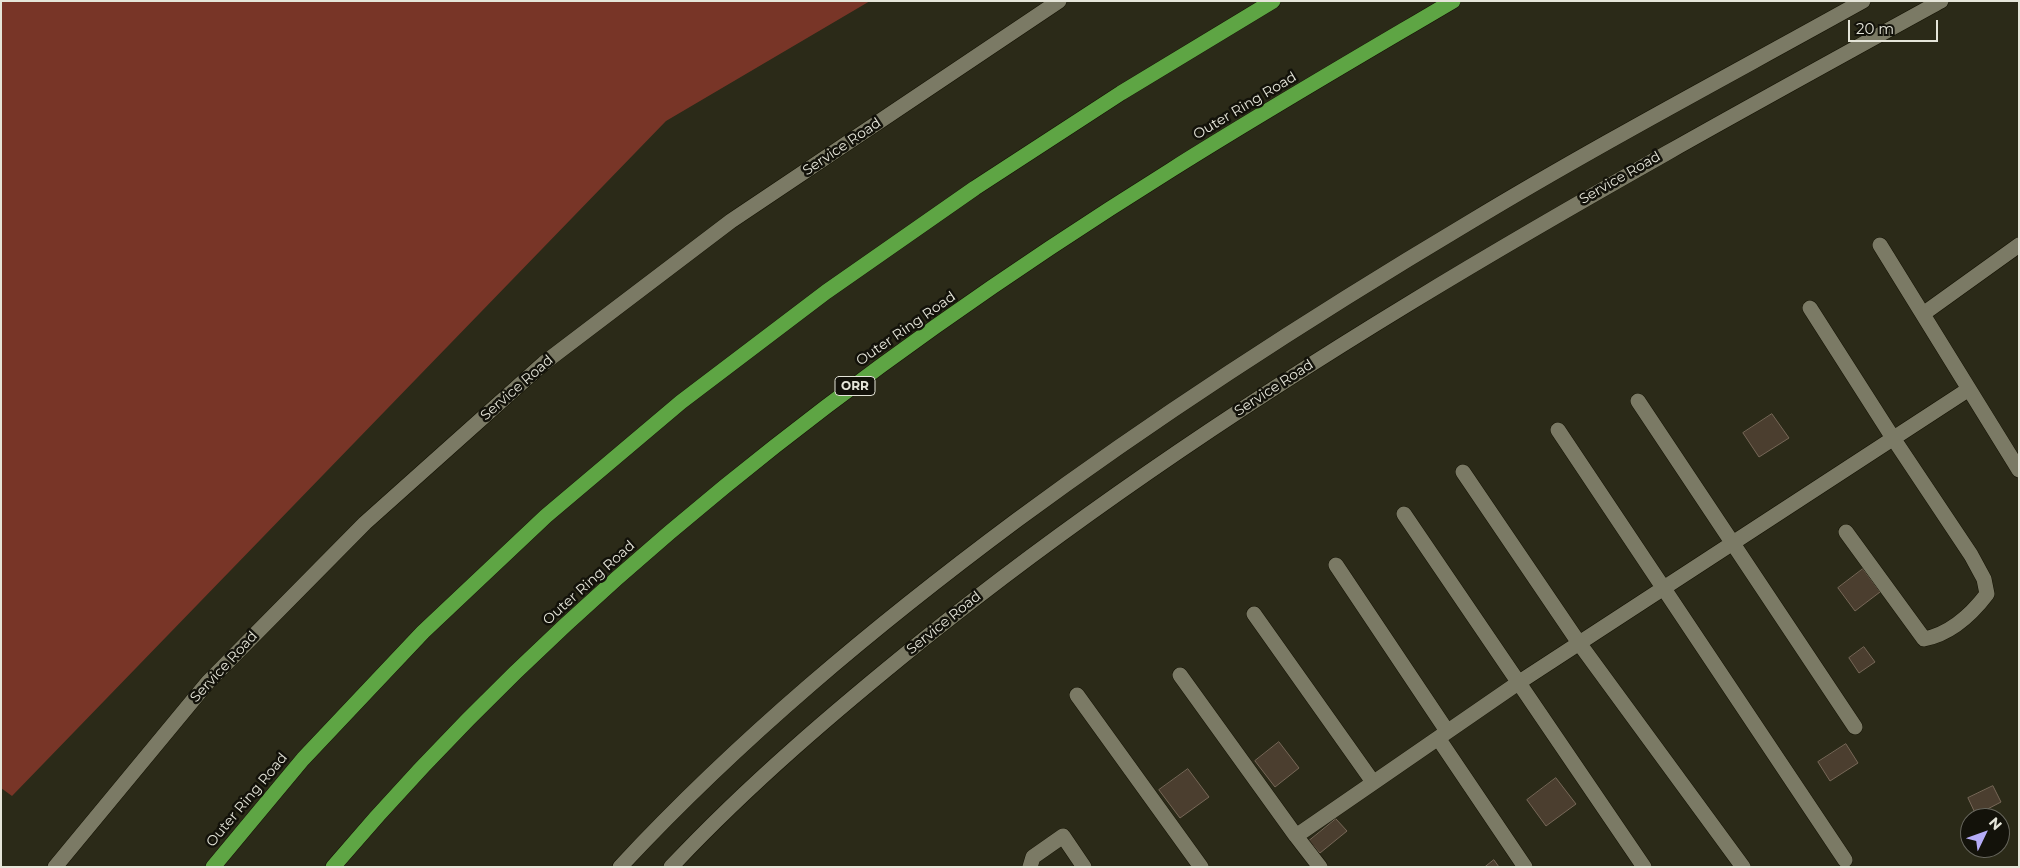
<!DOCTYPE html>
<html>
<head>
<meta charset="utf-8">
<style>
	body { margin:0 }
	#map { position:relative; width:2020px; height:868px; overflow:hidden; background:#2b2a18; font-family:Montserrat,sans-serif }
	canvas { display:block }
	.frame { position:absolute; inset:0; border:2px solid #e5e5d9; pointer-events:none }
	.north { position:absolute; left:1960px; top:808px; width:50px; height:50px; box-sizing:border-box; background:#13120a; border:1px solid #67665d; border-radius:50%; rotate:48deg; font-size:14px; font-weight:700; line-height:20px; text-align:center; color:#e5e5d9 }
	.north::after { content:''; display:block; margin:auto; width:18px; height:22px; background:#b5acf8; clip-path:polygon(50% 0,100% 100%,50% 72%,0 100%) }
	.scale { position:absolute; left:1848px; top:20px; width:90px; height:22px; box-sizing:border-box; border:2px solid #e5e5d9; border-top:0; padding-left:6px; font-size:15px; line-height:18px; white-space:nowrap; color:#e5e5d9; -webkit-text-stroke:4px #13120a; paint-order:stroke }
</style>
</head>
<body>
<div id="map">
<canvas width="2020" height="868"></canvas>
<div class="frame"></div>
<div class="north">N</div>
<div class="scale">20 m</div>
</div>
<script>
const c = document.querySelector('canvas').getContext('2d');
c.lineJoin = 'round';
function fill(path, color) { c.fillStyle = color; c.fill(path, 'evenodd'); }
function stroke(path, color, width, dash) { c.strokeStyle = color; c.lineWidth = width; c.lineCap = dash ? 'butt' : 'round'; c.setLineDash(dash || []); c.stroke(path); }
function label(font, color, halo, rows, align = 'center') {
  c.font = font + ' Montserrat,sans-serif'; c.lineWidth = 5; c.setLineDash([]); c.textBaseline = 'middle'; c.strokeStyle = halo; c.fillStyle = color; for (const [text, x, y, turn = 0] of rows) {
    c.save(); c.translate(x, y); c.rotate((+turn || 0) * Math.PI / 180); c.textAlign = isNaN(turn) ? turn : align; if (halo) c.strokeText(text, 0, 0); c.fillText(text, 0, 0); c.restore();
  }
}
const green = new Path2D(`
	M1 1H870L666 121 12 796 1 788Z`);
const building = new Path2D(`
	M1772 414 1789 438 1759 457 1743 433Z
	M1863 569 1880 592 1855 611 1838 588Z
	M1864 647 1875 662 1859 673 1849 658Z
	M1279 742 1299 768 1275 787 1255 761Z
	M1846 744 1858 763 1830 781 1818 762Z
	M1188 769 1209 797 1180 818 1159 790Z
	M1556 778 1576 804 1546 826 1527 800Z
	M1993 786 2001 802 1976 815 1968 798Z
	M1336 819 1347 831 1320 853 1309 841Z
	M1494 860 1499 867H1485Z`);
const minor = new Path2D(`
	M1880 245 2019 470
	M1810 308 1893 438 1971 555 1984 579 1987 594C1971 615 1950 634 1924 639L1846 532
	M1923 314 2019 245
	M1638 401 1855 727
	M1558 430 1845 860
	M1463 472 1579 643 1743 867
	M1404 514 1644 867
	M1336 565 1447 731
	M1254 614 1373 782
	M1180 675 1296 836
	M1077 695 1201 867
	M1438 738 1525 867
	M1030 867 1033 857 1063 836 1084 867
	M1320 867 1296 836 1518 683 1969 389`);
const secondary = new Path2D(`
	M55 867 208 682 365 523 544 363 731 221 1059 1
	M620 867C740 738 876 625 1017 520 1162 413 1314 315 1470 222 1599 144 1732 74 1863 1
	M671 867C749 784 836 710 924 639 1237 387 1590 194 1941 1`);
const motorway = new Path2D(`
	M213 867 303 759 423 632 546 516 681 402 826 292 975 188 1121 93 1273 1
	M333 867C569 589 862 363 1171 170 1263 112 1358 57 1453 1`);
const shields = [
	[855,386,40]
];
const shieldNames = [
	["ORR",855,386]
];
const streetNames = [
	["Outer Ring Road",1245,106,-31],
	["Service Road",842,147,-34],
	["Service Road",1620,178,-30],
	["Outer Ring Road",906,329,-35],
	["Service Road",517,388,-41],
	["Service Road",1274,388,-33],
	["Outer Ring Road",589,583,-42],
	["Service Road",944,623,-39],
	["Service Road",224,667,-47],
	["Outer Ring Road",247,800,-50]
];
fill(green, '#783527');
fill(building, '#4b3e2f');
stroke(building, '#776858', 1);
stroke(minor, '#141203', 16);
stroke(secondary, '#141203', 16);
stroke(motorway, '#141203', 16);
stroke(minor, '#7b7a65', 15);
stroke(secondary, '#7b7a65', 15);
stroke(motorway, '#5ea544', 15);
for (const [x, y, w] of shields) { const box = new Path2D(); box.roundRect(x - w / 2, y - 9.5, w, 19, 4); c.fillStyle = '#13120a'; c.fill(box); stroke(box, '#e5e5d9', 1); }
label('bold 12px', '#e5e5d9', null, shieldNames);
label('14px', '#e5e5d9', '#13120a', streetNames);
</script>
</body>
</html>
